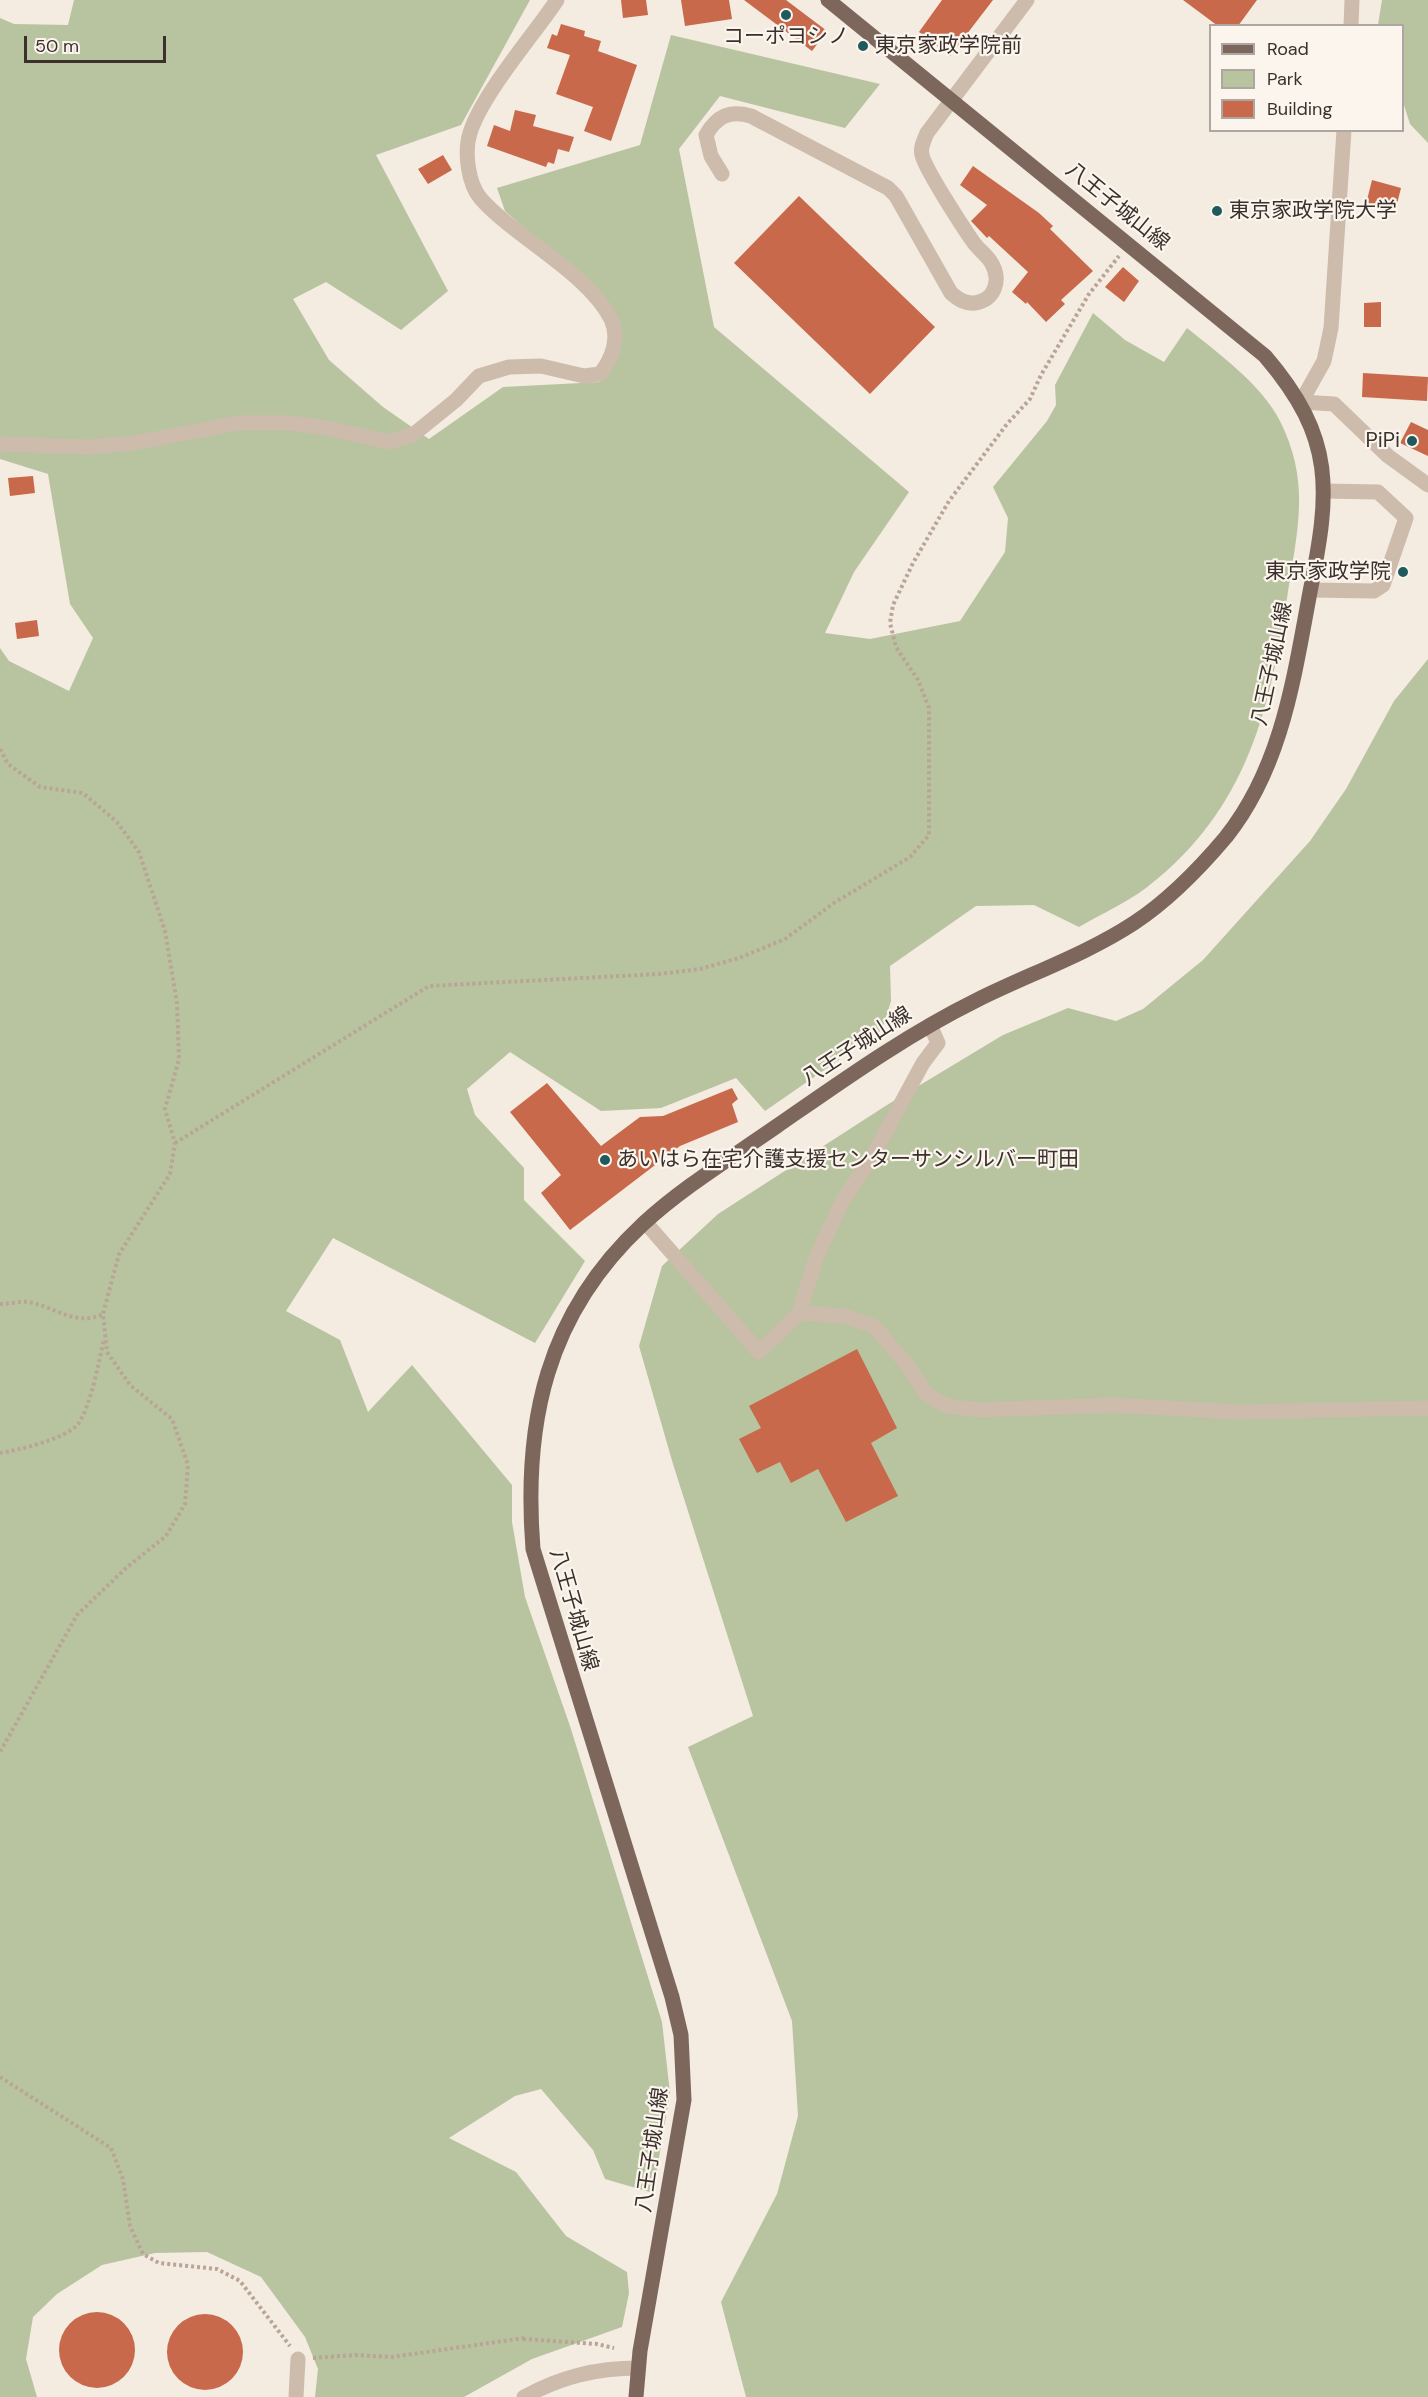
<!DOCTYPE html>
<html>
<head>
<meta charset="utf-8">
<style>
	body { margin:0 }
	#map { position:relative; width:1428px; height:2397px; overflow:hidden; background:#f4ebe1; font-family:"DM Sans",sans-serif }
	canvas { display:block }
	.legend { position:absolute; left:1209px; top:24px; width:195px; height:108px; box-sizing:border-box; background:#fbf5ee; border:2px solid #aea6a0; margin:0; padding:8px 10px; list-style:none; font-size:18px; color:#3b302b }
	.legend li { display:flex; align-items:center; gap:12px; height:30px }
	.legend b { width:30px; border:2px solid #aea6a0 }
	.scale { position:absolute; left:24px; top:36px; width:142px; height:27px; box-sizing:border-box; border:3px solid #3b302b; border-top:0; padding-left:8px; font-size:18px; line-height:21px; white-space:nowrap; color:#3b302b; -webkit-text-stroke:4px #fbf5ee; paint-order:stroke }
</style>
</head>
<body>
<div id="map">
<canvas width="1428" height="2397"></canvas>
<ul class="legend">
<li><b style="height:8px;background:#7d675c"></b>Road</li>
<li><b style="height:16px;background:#b8c4a0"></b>Park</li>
<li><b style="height:16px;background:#c8694b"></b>Building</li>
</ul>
<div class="scale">50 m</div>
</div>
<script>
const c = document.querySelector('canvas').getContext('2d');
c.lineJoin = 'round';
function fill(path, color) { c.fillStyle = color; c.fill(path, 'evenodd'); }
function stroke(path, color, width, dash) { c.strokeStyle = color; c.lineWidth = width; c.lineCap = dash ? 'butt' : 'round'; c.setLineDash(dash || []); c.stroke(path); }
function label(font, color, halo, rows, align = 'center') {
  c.font = font + ' "DM Sans","Noto Sans JP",sans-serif'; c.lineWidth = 4.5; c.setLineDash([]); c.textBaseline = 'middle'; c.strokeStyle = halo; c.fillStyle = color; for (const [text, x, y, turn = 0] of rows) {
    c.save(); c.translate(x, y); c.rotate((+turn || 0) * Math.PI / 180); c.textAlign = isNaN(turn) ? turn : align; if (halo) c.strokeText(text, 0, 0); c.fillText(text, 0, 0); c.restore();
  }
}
const green = new Path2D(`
	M74 0H530L461 125 376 155 448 291 401 330 326 282 293 299 329 360 383 407 429 439 503 387 600 382 620 345 609 303 505 211 497 188 640 145 671 35 880 84 845 128 720 96 679 149 714 327 909 492 854 572 825 633 870 639 960 621 1005 552 1008 518 993 487 1047 421 1056 405 1055 385 1093 313 1125 340 1164 362 1187 328C1218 353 1262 385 1280 421 1309 479 1299 524 1289 585 1271 706 1249 809 1146 888 1126 903 1101 914 1079 927L1034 905 976 906 890 966 891 1001 882 1030 765 1111 736 1078 661 1108 601 1111 510 1052 467 1089 475 1115 524 1168V1200L585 1261 535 1343 333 1238 286 1311 340 1340 368 1412 412 1365 512 1485V1522L525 1597 570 1726 662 2022 670 2093 653 2193 605 2179 593 2150 541 2089 515 2096 449 2138 516 2172 566 2236 627 2272 629 2293 622 2327 532 2359 464 2397H315L318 2369 305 2337 261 2277 207 2252 155 2253 102 2265 57 2294 33 2317 26 2359 37 2397H0V648L9 661 69 691 93 638 70 604 48 474 0 459V18L14 24 68 25Z
	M1382 0H1428V143L1410 124 1403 102 1402 26 1378 25Z
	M1428 659V2397H746L721 2302 777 2194 798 2116 792 2021 688 1747 753 1716 673 1464 639 1346 662 1266 718 1214 887 1105 1003 1035 1068 1008 1116 1021 1143 1009 1203 960 1310 841 1346 789 1394 701Z`);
const building = new Path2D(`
	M621 0H646L648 15 623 18Z
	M681 0H729L732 19 685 26Z
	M744 0H786L827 31 812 51Z
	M942 0H993L950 56 919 32Z
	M1183 0H1257L1238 26H1218Z
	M561 24 585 31 584 36 601 41 598 51 637 65 611 141 584 131 593 107 556 94 570 55 547 48 552 34 557 36Z
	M515 110 536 115 533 126 574 137 569 152 558 149 554 164 548 162 546 167 487 146 494 125 510 131Z
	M443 155 452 170 428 184 418 169Z
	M973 166 1039 213 1053 226 1050 229 1093 271 1061 300 1065 304 1046 322 1027 302 1026 304 1012 292 1028 272 989 236 987 238 971 221 987 205 960 185Z
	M1372 180 1401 188 1395 212 1366 204Z
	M799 196 935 327 870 394 734 263Z
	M1123 267 1139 281 1124 302 1105 287Z
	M1381 302V327H1364V303Z
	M1363 373 1428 377 1427 401 1362 397Z
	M1411 422 1428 430V456L1400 443Z
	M33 476 35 493 10 496 8 478Z
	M37 620 39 636 17 639 15 623Z
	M547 1083 601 1146 640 1117 663 1116 732 1088 738 1099 732 1104 738 1122 680 1146 570 1230 541 1193 561 1175 510 1112Z
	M857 1349 897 1428 871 1443 898 1496 846 1522 818 1469 791 1483 780 1462 757 1473 739 1439 761 1428 749 1406Z
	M59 2350a38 38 0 1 1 76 0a38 38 0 1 1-76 0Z
	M167 2352a38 38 0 1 1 76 0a38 38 0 1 1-76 0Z`);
const path = new Path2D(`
	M0 749 8 764 40 787 83 793 117 822 139 852 165 931 177 1003 179 1059 165 1109 175 1143 170 1174 119 1254 103 1314 107 1352 130 1385 172 1419 188 1465 185 1504 166 1536 126 1568 77 1615 0 1752
	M175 1143 429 986 659 974 700 969 739 958 785 939 834 903 910 857 929 835V708L918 680 896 647 890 623 893 605 913 563 949 501 1007 424 1030 399 1041 375 1089 294 1119 256
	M0 1304C9 1304 20 1301 29 1302 55 1307 76 1327 103 1314
	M0 1453C18 1450 66 1439 78 1424 91 1406 99 1361 104 1339
	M0 2077 111 2148 123 2179 130 2226 143 2254 159 2263 217 2269 240 2281 290 2346
	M523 2339 597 2344 614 2348
	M313 2358 355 2355 392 2357 524 2338`);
const minor = new Path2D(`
	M1351 26 1352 0
	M1344 130 1331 328 1324 361 1301 402 1334 404 1388 456 1428 485
	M722 174 711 156 706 135C717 116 729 110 751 116L888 188 896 196 951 293C958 299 965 304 975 303 995 300 1001 280 992 264 988 256 979 250 974 243 964 229 925 169 922 155 920 148 924 140 927 133L1027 0
	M0 444 90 447 133 443 239 423H291L327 428 389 442 414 434 456 400 479 376 509 367 541 366 584 376 600 374C612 359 620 338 611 319 588 273 516 238 481 199 468 184 464 152 470 133 482 94 533 36 557 0
	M1311 590 1374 591 1383 585 1406 518 1378 492 1324 491
	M645 1222 759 1352 799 1313 816 1258 842 1202 872 1157 923 1063 938 1043 930 1025
	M799 1313 844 1316 874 1326 907 1365 926 1394 947 1406 979 1410 1112 1405 1237 1412 1428 1408
	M296 2397 298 2359
	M524 2397C561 2377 596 2368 638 2368`);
const major = new Path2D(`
	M636 2397 640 2351 684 2100 681 2035 672 1997 533 1549C523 1423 546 1314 643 1224 683 1187 731 1158 777 1126 842 1081 906 1035 977 1000 1029 974 1085 955 1134 923 1169 900 1199 869 1226 837 1282 767 1294 677 1310 592 1330 491 1336 439 1265 356L828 0`);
const markers = [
	[786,15,6,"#1f5a5e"],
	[863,46,6,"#1f5a5e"],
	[1217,211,6,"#1f5a5e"],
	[1412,441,6,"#1f5a5e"],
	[1403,572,6,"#1f5a5e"],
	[605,1160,6,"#1f5a5e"]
];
const poiNames = [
	["コーポヨシノ",786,37,"center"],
	["東京家政学院前",875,46],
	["東京家政学院大学",1229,211],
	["PiPi",1400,441,"right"],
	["東京家政学院",1391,572,"right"],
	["あいはら在宅介護支援センターサンシルバー町田",617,1160]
];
const streetNames = [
	["八王子城山線",1117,207,39],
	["八王子城山線",1273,664,-78],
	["八王子城山線",857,1047,-33],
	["八王子城山線",573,1610,74],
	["八王子城山線",653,2150,-82]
];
fill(green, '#b8c4a0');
fill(building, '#c8694b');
stroke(path, '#b9a596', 4, [3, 3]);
stroke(minor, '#cdbbac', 15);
stroke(major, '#7d675c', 15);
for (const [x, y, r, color] of markers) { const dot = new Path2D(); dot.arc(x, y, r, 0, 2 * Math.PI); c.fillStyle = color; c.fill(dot); stroke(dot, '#fbf5ee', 2); }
label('21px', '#3b302b', '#fbf5ee', poiNames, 'left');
label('21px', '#3b302b', '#fbf5ee', streetNames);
</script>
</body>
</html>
